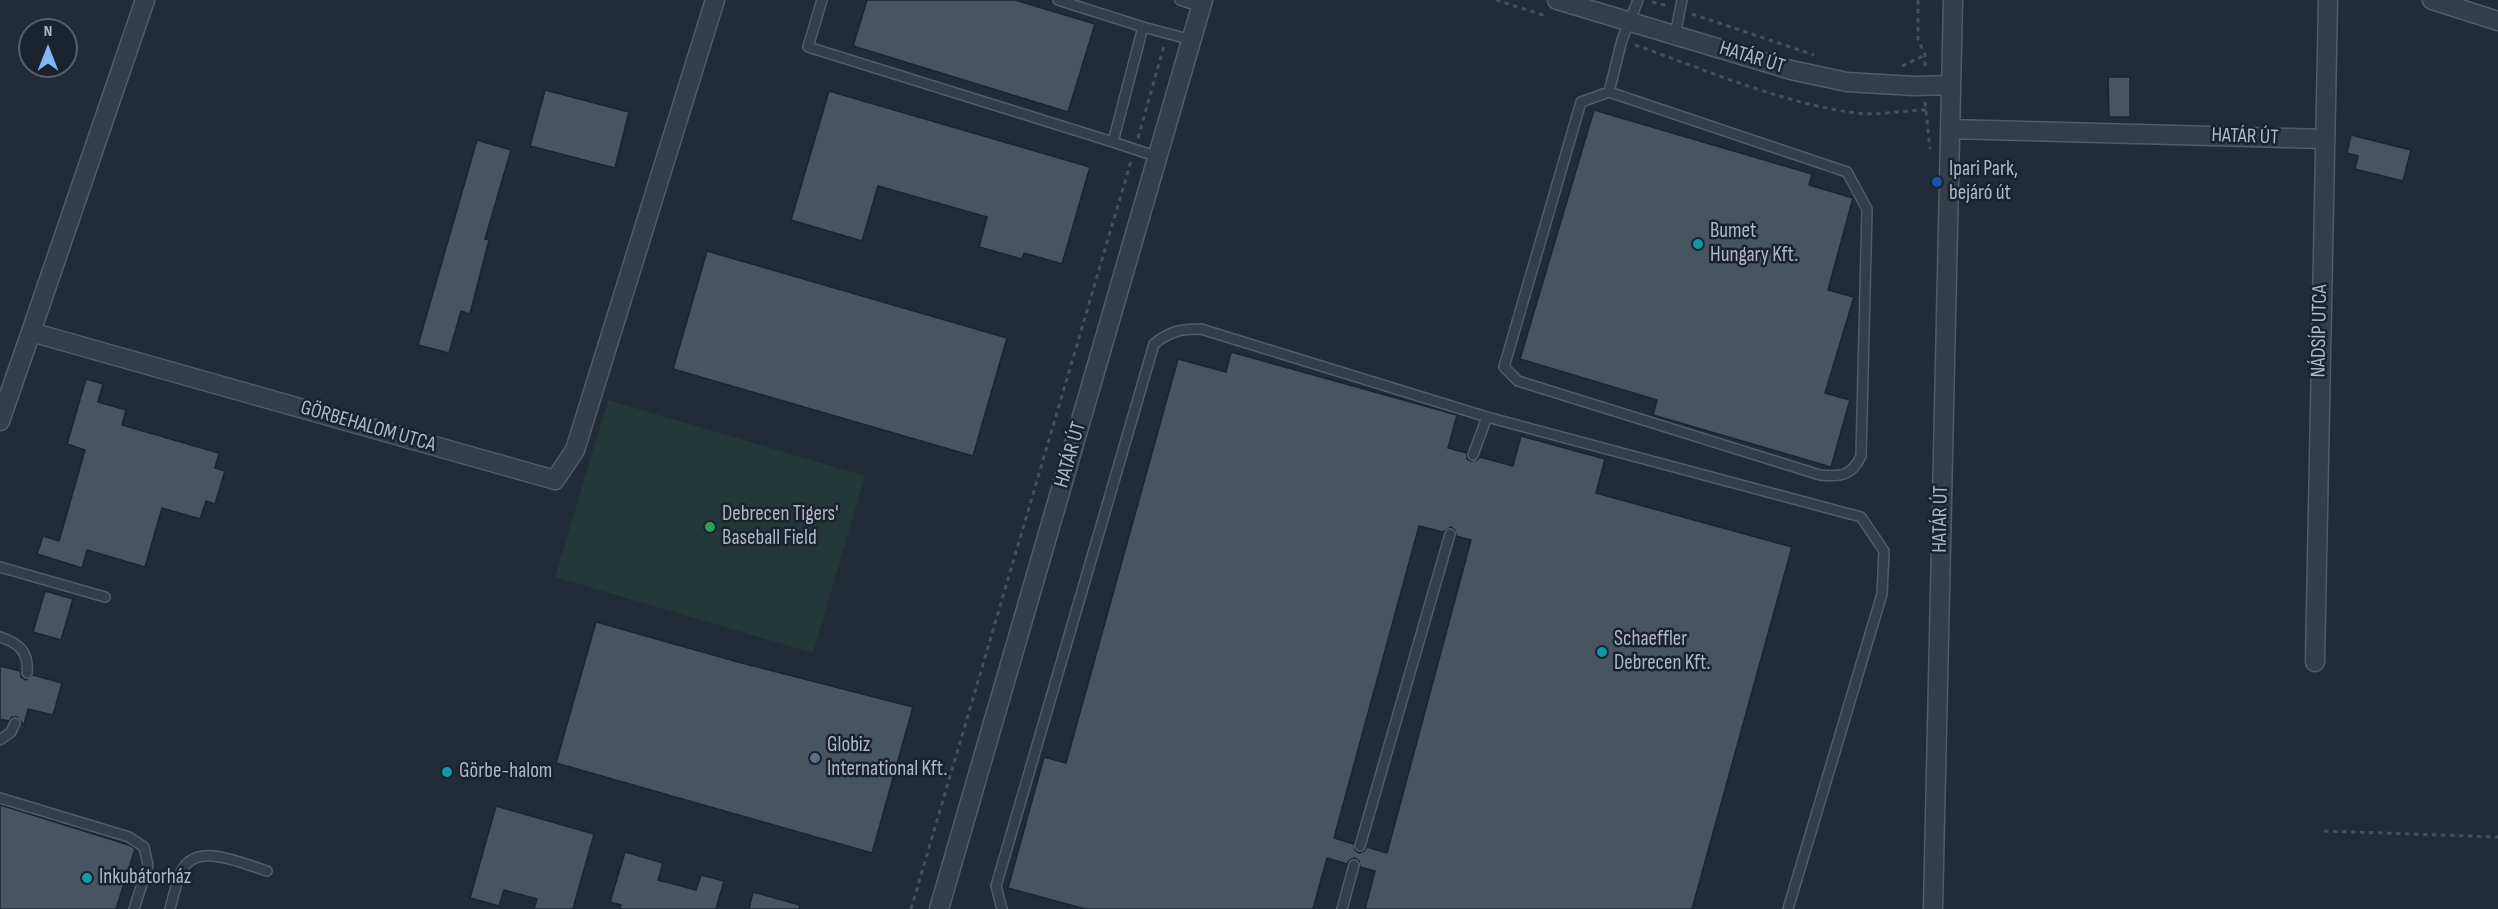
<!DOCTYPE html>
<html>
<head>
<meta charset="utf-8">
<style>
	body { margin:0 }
	#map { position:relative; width:2498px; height:909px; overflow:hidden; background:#212c38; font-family:"Sofia Sans Condensed",sans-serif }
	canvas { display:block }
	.north { position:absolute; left:18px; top:18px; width:60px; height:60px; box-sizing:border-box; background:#1a232d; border:2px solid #565f6a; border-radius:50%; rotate:0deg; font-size:16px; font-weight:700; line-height:24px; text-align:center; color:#afb9c5 }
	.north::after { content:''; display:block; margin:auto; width:21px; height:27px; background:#82b6f7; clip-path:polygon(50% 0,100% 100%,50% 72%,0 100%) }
</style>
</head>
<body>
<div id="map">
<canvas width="2498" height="909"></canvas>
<div class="north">N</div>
</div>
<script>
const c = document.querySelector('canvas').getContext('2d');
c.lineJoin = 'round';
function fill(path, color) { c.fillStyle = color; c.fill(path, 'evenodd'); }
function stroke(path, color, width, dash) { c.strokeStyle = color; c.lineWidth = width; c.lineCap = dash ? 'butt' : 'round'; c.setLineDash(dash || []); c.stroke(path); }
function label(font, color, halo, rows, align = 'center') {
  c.font = font + ' "Sofia Sans Condensed",sans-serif'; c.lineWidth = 5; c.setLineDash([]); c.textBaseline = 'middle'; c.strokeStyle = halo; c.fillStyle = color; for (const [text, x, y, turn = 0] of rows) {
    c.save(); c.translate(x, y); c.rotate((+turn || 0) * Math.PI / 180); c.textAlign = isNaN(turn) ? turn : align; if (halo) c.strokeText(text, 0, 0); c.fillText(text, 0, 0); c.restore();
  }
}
const green = new Path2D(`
	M608 400 865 476 813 653 555 577Z`);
const building = new Path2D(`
	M867 0H1015L1095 24 1068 112 853 46Z
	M2108 77H2130V117H2109Z
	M545 90 629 112 615 168 530 146Z
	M829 91 1090 167 1062 264 1024 253 1022 259 979 247 987 217 878 186 862 241 791 220Z
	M1594 110 1812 174 1809 185 1853 198 1828 290 1854 297 1825 393 1850 400 1831 467 1653 415 1657 400 1520 359Z
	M2351 135 2411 150 2403 181 2355 169 2358 156 2347 153Z
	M477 140 511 150 485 239 489 240 470 314 461 311 449 353 418 345Z
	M707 251 1007 338 973 456 673 369Z
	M1231 352 1457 415 1448 448 1467 453V459L1471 461 1477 460 1480 457 1513 466 1521 436 1605 459 1596 493 1792 547 1692 909H1365L1375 871 1360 867 1359 861 1355 858 1350 860 1347 864 1327 858 1313 909H1085L1008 888 1044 757 1066 763 1178 359 1226 372ZM1419 526 1443 532 1451 527 1455 530 1456 536 1471 540 1387 853 1367 847 1364 851 1359 853 1355 850 1354 844 1334 838Z
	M86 379 103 384 98 402 126 410 122 425 219 453 215 468 225 471 215 504 206 501 200 519 162 508 145 567 87 550 82 568 37 554 43 536 59 541 85 450 67 444Z
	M45 591 73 599 61 640 33 632Z
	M596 622 738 662 913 707 872 853 556 763Z
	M0 666 20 671 21 677 26 680 33 675 62 683 53 715 28 709 24 725 17 717H12L9 721 0 719Z
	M0 805 129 845 135 849 116 909H0Z
	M496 806 594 834 573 909H534L537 899 504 890 499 906 470 898Z
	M625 852 663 863 658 880 696 890 701 875 724 881 716 909H620L621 905 610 902Z
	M753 892 800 905 799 909H749Z`);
const path = new Path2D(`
	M1496 0 1546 16
	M1918 0V39L1925 55V69
	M1652 2 1669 6
	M1692 14 1814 55
	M1635 45C1707 70 1780 103 1856 113 1879 116 1903 110 1926 110
	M1902 66 1925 55
	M1925 102 1930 149
	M1138 138 1164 46
	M2324 831 2498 837
	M911 909 1131 161`);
const service = new Path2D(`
	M822 0 808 47 1113 142
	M1058 0 1143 27
	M1180 0 1201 7
	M1675 35 1682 0
	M1609 92 1581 102 1504 367 1518 381 1820 475C1840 477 1852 476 1861 456L1867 209 1847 172 1609 92 1622 40 1638 0
	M1158 157 1113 142 1143 27 1192 40
	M1473 455 1487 417 1861 517 1884 551 1882 594 1788 909
	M0 567 105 597
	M0 637C19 643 29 652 27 673
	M0 740 11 732 15 723
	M0 798 129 837 144 847 148 865 134 909
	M1360 846 1450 534
	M170 909C173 897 176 884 181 872 196 840 243 864 267 871
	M1002 909 996 886 1154 344C1170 331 1181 329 1201 329L1487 417
	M1342 909 1354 865`);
const minor = new Path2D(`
	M145 0 31 332 555 480 575 450 715 0
	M1557 0 1791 70 1847 82 1914 86 1951 85
	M2432 0 2498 21
	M1950 129 2324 139
	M0 421 31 332
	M2315 662 2328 0
	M939 909 1203 0
	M1933 909 1953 0`);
const markers = [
	[1937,182,6,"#1a4fb4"],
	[1698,244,6,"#0f9aa8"],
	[710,527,6,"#2e9e5b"],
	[1602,652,6,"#0f9aa8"],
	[815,758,6,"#5c6f8a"],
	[447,772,6,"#0f9aa8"],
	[87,878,6,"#0f9aa8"]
];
const streetNames = [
	["HATÁR ÚT",1752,58,17],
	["HATÁR ÚT",2245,137,2],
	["NÁDSÍP UTCA",2320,331,-89],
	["GÖRBEHALOM UTCA",368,427,16],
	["HATÁR ÚT",1071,455,-74],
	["HATÁR ÚT",1941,519,-89]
];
const poiNames = [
	["Ipari Park,",1949,170],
	["bejáró út",1949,194],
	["Bumet",1710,232],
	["Hungary Kft.",1710,256],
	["Debrecen Tigers'",722,515],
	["Baseball Field",722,539],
	["Schaeffler",1614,640],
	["Debrecen Kft.",1614,664],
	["Globiz",827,746],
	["International Kft.",827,770],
	["Görbe-halom",459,772],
	["Inkubátorház",99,878]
];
fill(green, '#233839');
fill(building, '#475462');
stroke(building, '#1c252f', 1.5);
stroke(service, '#525c66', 12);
stroke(minor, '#525c66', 21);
stroke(path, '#405557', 3, [4.5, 4.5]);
stroke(service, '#343e49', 9);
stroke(minor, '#343e49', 18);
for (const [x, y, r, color] of markers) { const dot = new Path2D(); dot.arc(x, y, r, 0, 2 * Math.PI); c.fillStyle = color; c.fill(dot); stroke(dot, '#1a232d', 2); }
label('21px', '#afb9c5', '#1a232d', streetNames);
label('21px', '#afb9c5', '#1a232d', poiNames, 'left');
</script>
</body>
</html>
